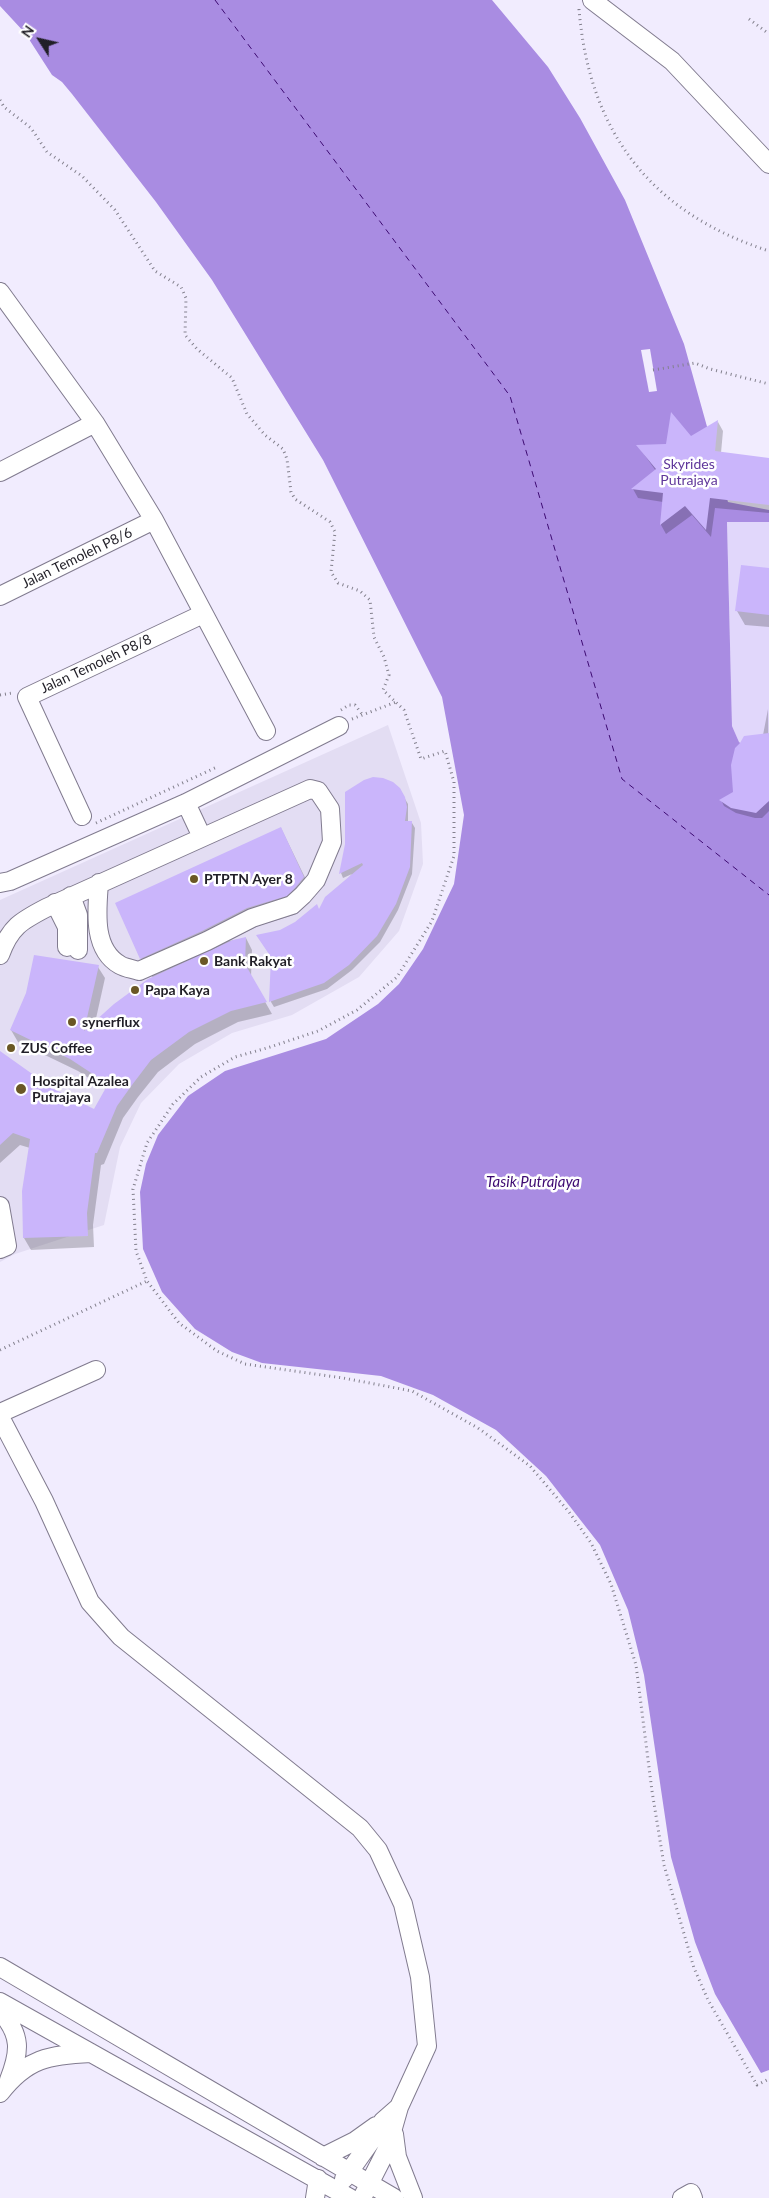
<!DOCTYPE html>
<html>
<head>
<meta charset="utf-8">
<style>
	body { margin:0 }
	#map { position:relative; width:769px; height:2198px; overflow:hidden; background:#f1ecfe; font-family:Lato,sans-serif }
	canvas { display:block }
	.north { position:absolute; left:15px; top:15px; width:50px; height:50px; -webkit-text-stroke:4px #fff; paint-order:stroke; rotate:305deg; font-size:14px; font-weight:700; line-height:20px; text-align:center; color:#211f27 }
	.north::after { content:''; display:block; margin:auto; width:18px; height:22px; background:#211f27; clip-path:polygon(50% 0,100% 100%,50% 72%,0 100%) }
</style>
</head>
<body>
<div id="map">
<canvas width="769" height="2198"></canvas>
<div class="north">N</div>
</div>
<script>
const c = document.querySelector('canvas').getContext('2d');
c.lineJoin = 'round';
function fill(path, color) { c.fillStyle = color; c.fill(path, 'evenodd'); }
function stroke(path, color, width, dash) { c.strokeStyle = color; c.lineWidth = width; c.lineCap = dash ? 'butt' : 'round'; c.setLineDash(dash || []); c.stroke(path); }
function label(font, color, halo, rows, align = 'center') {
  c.font = font + ' Lato,sans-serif'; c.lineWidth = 5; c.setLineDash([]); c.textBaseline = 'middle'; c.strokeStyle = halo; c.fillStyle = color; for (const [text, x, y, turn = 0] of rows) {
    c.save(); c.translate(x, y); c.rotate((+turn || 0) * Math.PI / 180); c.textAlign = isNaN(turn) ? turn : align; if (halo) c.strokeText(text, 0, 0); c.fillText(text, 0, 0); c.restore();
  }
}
const built = new Path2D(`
	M388 725 421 823 423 864 399 931 359 977 292 1015 232 1033 179 1064 141 1103 120 1147 104 1225 15 1254 0 1262V900Z`);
const green = new Path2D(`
	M727 522H769V765L739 742 732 726Z`);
const water = new Path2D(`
	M0 0H492L548 67 580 118 625 200 684 344 728 502 769 510V522H727L732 726 739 742 769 765V2070L761 2073 715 1994 695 1942 671 1857 644 1675 628 1610 600 1545 546 1476 496 1430 433 1395 381 1376 262 1363 232 1352 195 1329 162 1292 143 1249 140 1192 146 1164 158 1135 188 1096 225 1071 326 1039 378 1004 399 984 423 949 454 884 464 815 442 697 323 460 212 280 156 202 72 94 62 82 52 75 25 33 0 6Z`);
const pier = new Path2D(`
	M650 349 657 391 649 392 641 350Z`);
const shadow = new Path2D(`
	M718 422 723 431 721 453 769 459V513L715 508 711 537 692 515 666 534 661 525 663 502 638 498 633 489 656 471 638 446 667 445 691 438Z
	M769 569V627L745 625 737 611Z
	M768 709 769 811 762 818H755L736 813 724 806 721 800 734 793 763 735Z
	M399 789 408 804V822L412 823 415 828 412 874 398 910 380 942 352 970 327 989 274 1007 271 1002 272 957 280 931 319 911 352 874 343 878 341 873 347 844Z
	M281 828 314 896 297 914 258 926 229 941 246 938 252 950 251 977 272 1014 238 1022 195 1044 158 1072 138 1097 123 1118 104 1164 101 1165 93 1225 94 1247 31 1250 24 1238 30 1148 20 1145 0 1163V1053L52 1089 95 1111 107 1090 78 1071 18 1042 11 1030 98 967 105 978 95 1023 153 978 141 958Z`);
const ferry = new Path2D(`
	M215 0 510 396 622 779 769 895`);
const building = new Path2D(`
	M671 412 691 436 718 420 715 451 769 458V505L710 498 706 530 685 506 660 525 663 493 631 489 656 469 636 445 666 444Z
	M741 565 769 568V615L735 611Z
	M769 733V801L756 813 731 808 719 800 733 792 731 765 735 748 740 743 744 736Z
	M373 777 383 778 393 782 400 788 405 797 407 807 405 821H412L410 867 396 904 377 936 349 965 324 983 269 1002 271 957 256 935 280 930 295 922 317 904 319 909 325 897 363 865 362 863 339 874 345 844V792L364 780Z
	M281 827 304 877 295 888 287 896 247 908 202 931 140 959 115 903Z
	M246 937 245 964 267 1002 231 1011 189 1032 151 1060 132 1085 117 1106 97 1153H95L87 1213 88 1236 23 1238 22 1191 30 1139 13 1133 0 1145V1051L52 1088 94 1109 108 1084 70 1059 10 1030 26 993 34 955 99 965 84 1031 114 1004 148 979 233 940Z`);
const path = new Path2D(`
	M579 9C589 132 651 213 769 251
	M749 19 769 34
	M0 100 4 107 31 128 47 152 82 176 115 210 155 271 181 287 186 298 185 335 197 349 232 378 247 414 265 435 283 449 287 459 291 492 295 499 330 522 335 532 331 572 338 583 360 591 370 600 374 637 384 657 389 675 383 690 404 710 421 759 445 751 454 782V856L432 921 397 977 357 1010 318 1031 267 1048 235 1057 201 1077 173 1104 147 1143 133 1189 136 1251 147 1281 179 1323 217 1351 245 1364 343 1378 412 1391 478 1428 530 1466 569 1512 591 1543 611 1584 636 1665 652 1791 664 1865 694 1968 708 2000 757 2085 769 2079
	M653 370 695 363 710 369 769 384
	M0 695 12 693
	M341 710 349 705H355L362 714
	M352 719 396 702
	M96 823 217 767
	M0 1350 147 1281`);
const minor = new Path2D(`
	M592 0 672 61 769 164
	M0 292 95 423 154 520 266 731
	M0 472 95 423
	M0 596 154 520
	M186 803 202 837
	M82 816 27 697 203 614
	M0 883 10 881 186 803 339 726
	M71 896 78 915V950
	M55 903 67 927V947
	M0 955C10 927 21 921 46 908L310 789 318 791 330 809 332 842 316 880 303 895 292 905 252 918 207 941 139 971C133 969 125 968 120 965 92 949 97 910 99 883
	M0 1206 7 1246 0 1249
	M0 1413 96 1370
	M0 1417 44 1501 90 1602 121 1637 360 1828 378 1850 403 1904 420 1977 427 2046 399 2107 387 2149 362 2198
	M0 1967 394 2198
	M0 2002 350 2198
	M0 2011C22 2035 20 2052 9 2080
	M0 2093C27 2058 49 2055 91 2053
	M394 2134 397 2157 413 2198
	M323 2157 355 2141 376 2126
	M344 2179 371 2141 383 2121 399 2107
	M315 2198 318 2179
	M682 2198 691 2193 693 2198`);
const markers = [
	[194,879,5,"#6a5725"],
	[204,961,5,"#6a5725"],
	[135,990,5,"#6a5725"],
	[72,1022,5,"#6a5725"],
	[11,1048,5,"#6a5725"],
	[21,1089,6,"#6a5725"]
];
const parkNames = [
	["Skyrides",689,464],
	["Putrajaya",689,480]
];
const streetNames = [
	["Jalan Temoleh P8/6",77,558,-26],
	["Jalan Temoleh P8/8",96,664,-25]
];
const poiNames = [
	["PTPTN Ayer 8",204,879],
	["Bank Rakyat",214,961],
	["Papa Kaya",145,990],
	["synerflux",82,1022],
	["ZUS Coffee",21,1048],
	["Hospital Azalea",32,1081],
	["Putrajaya",32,1097]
];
const waterNames = [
	["Tasik Putrajaya",533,1182]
];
fill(built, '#e3ddf3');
fill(green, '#e1d7fb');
fill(water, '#a98ce2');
fill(pier, '#f1ecfe');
fill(shadow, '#0003');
stroke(ferry, '#3d0a72', 1, [6, 5]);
fill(building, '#cab5fb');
stroke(minor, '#817b8f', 20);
stroke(path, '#83808d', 3, [1, 4]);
stroke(minor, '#fff', 18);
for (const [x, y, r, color] of markers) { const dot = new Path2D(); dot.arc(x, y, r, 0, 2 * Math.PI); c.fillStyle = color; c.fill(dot); stroke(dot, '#fff', 2); }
label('14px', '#5f369a', '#fff', parkNames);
label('14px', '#211f27', '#fff', streetNames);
label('bold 14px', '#211f27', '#fff', poiNames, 'left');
label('italic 15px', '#3d0a72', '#fff', waterNames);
</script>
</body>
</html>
